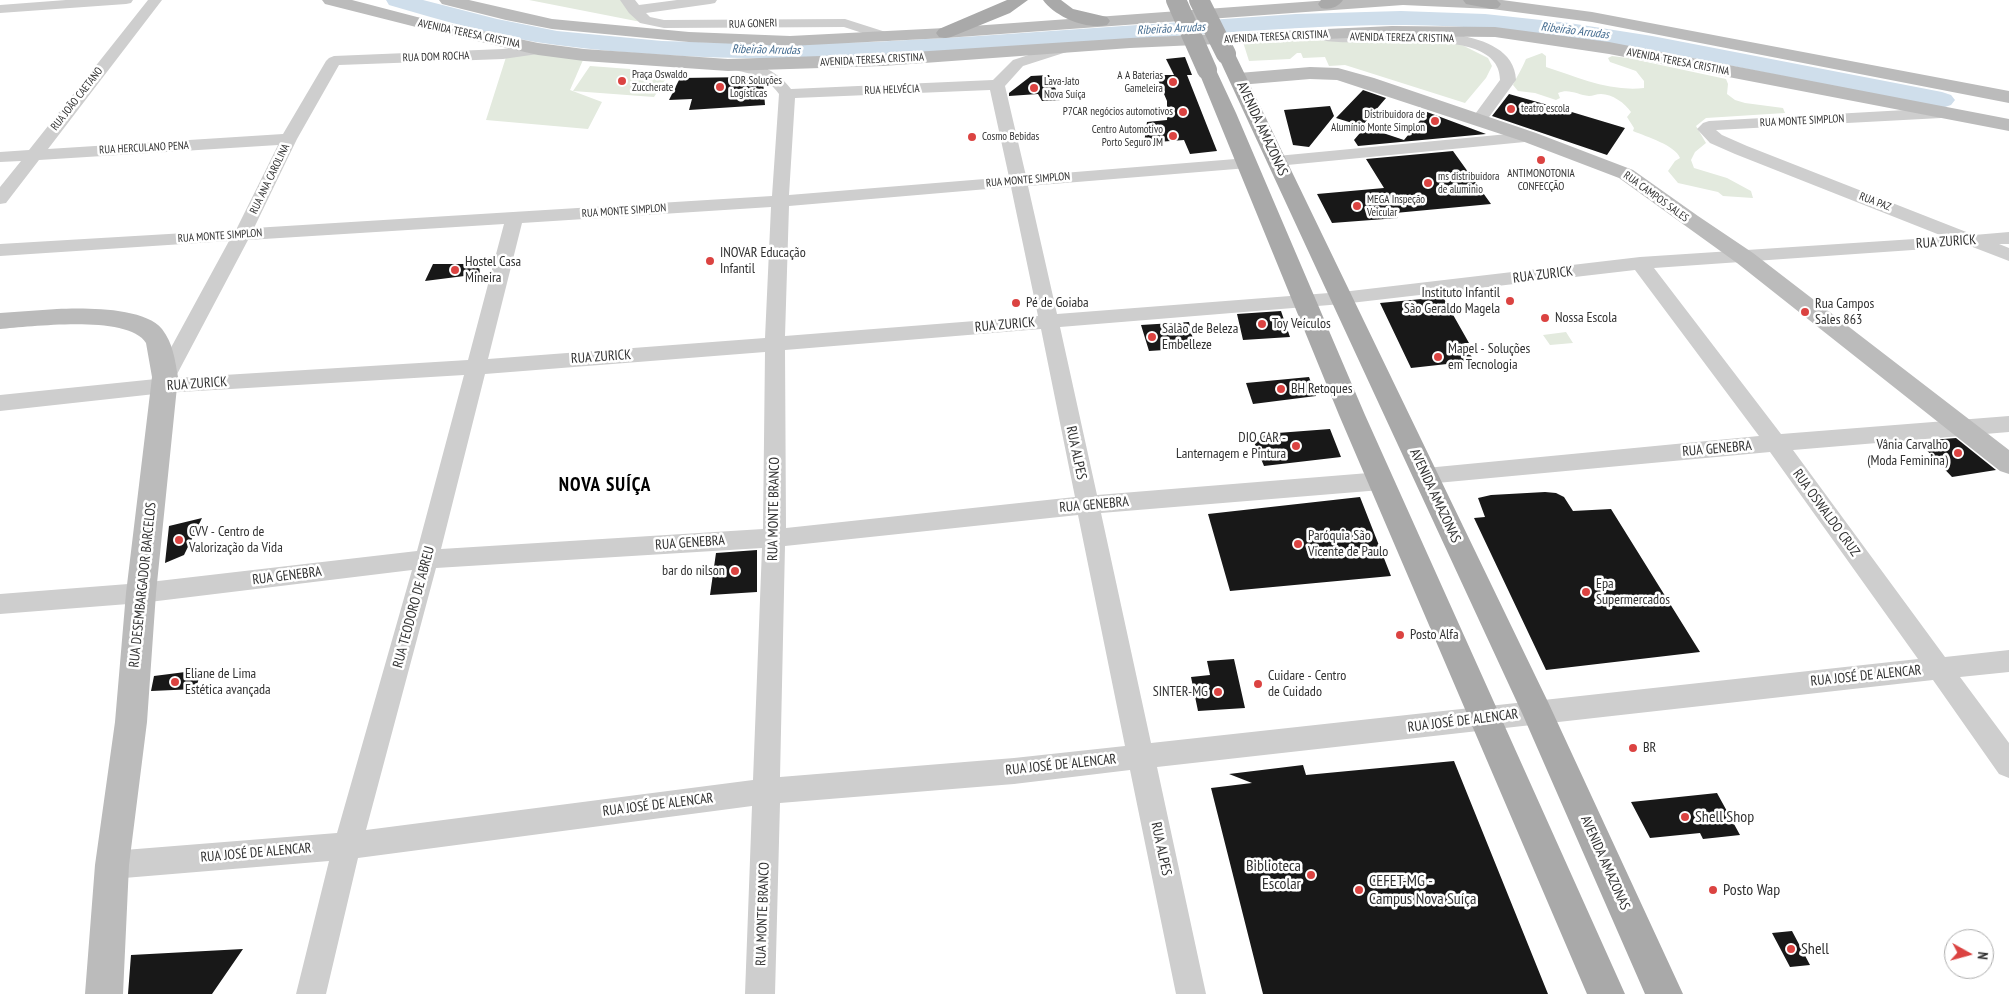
<!DOCTYPE html>
<html>
<head>
<meta charset="utf-8">
<style>
	body { margin:0 }
	#map { position:relative; width:2009px; height:994px; overflow:hidden; background:#fff; font-family:"PT Sans Narrow",sans-serif }
	canvas { display:block }
	.north { position:absolute; left:1944px; top:929px; width:50px; height:50px; box-sizing:border-box; background:#fff; border:1px solid #adadad; border-radius:50%; rotate:97deg; font-size:14px; font-weight:700; line-height:20px; text-align:center; color:#313131 }
	.north::after { content:''; display:block; margin:auto; width:18px; height:22px; background:#db4341; clip-path:polygon(50% 0,100% 100%,50% 72%,0 100%) }
</style>
</head>
<body>
<div id="map">
<canvas width="2009" height="994"></canvas>
<div class="north">N</div>
</div>
<script>
const c = document.querySelector('canvas').getContext('2d');
c.lineJoin = 'round';
function fill(path, color) { c.fillStyle = color; c.fill(path, 'evenodd'); }
function stroke(path, color, width, dash) { c.strokeStyle = color; c.lineWidth = width; c.lineCap = dash ? 'butt' : 'round'; c.setLineDash(dash || []); c.stroke(path); }
function label(font, color, halo, rows, align = 'center') {
  c.font = font + ' "PT Sans Narrow",sans-serif'; c.lineWidth = 5; c.setLineDash([]); c.textBaseline = 'middle'; c.strokeStyle = halo; c.fillStyle = color; for (const [text, x, y, turn = 0] of rows) {
    c.save(); c.translate(x, y); c.rotate((+turn || 0) * Math.PI / 180); c.textAlign = isNaN(turn) ? turn : align; if (halo) c.strokeText(text, 0, 0); c.fillText(text, 0, 0); c.restore();
  }
}
const green = new Path2D(`
	M529 0H626L641 22Z
	M1289 40 1456 42 1488 58 1492 66 1486 78 1465 103 1345 65 1329 66 1325 57 1303 58 1301 53H1297L1290 59 1249 61 1243 42Z
	M535 50 583 60 570 90 602 102 588 129 486 120 507 54Z
	M1542 53 1546 56V67C1577 77 1610 92 1644 88V81L1636 71 1610 62 1608 58 1612 56 1628 58 1726 79 1728 84 1727 94 1735 100 1745 103 1783 108 1785 113 1706 118 1696 126 1706 143 1695 152 1691 160 1694 168 1727 178 1751 191 1753 198 1723 196 1718 192 1678 183 1668 171 1675 161 1680 158C1675 145 1647 137 1633 131L1634 128 1627 117 1631 112C1625 103 1612 94 1601 94 1596 94 1593 96 1589 96 1578 95 1569 88 1558 93L1560 98 1556 100 1535 93 1518 91 1513 85C1517 76 1522 69 1526 59Z
	M590 66 670 72 654 97 573 91Z
	M1566 332 1573 343 1550 345 1543 335Z`);
const river = new Path2D(`
	M386 0H423L497 19 557 31 662 41 768 44 873 42 979 36 1296 14 1401 11 1485 14 1569 23 1652 36 1942 92 1951 95 1955 100 1951 105 1942 108C1880 95 1818 83 1757 71 1641 47 1525 26 1406 25 1312 25 1217 33 1123 40 935 54 745 70 557 45 500 38 444 21 389 5Z`);
const building = new Path2D(`
	M1185 57 1192 75H1174L1166 59Z
	M1049 75 1061 100 1042 101 1038 94 1009 96V93L1031 76Z
	M1156 75H1187L1217 151 1190 154 1184 140 1144 143 1147 122 1167 120V101Z
	M752 77 763 81 765 105 689 110 692 99 669 100 680 78Z
	M1363 90 1386 98 1362 126 1336 118Z
	M1509 94 1555 107 1625 128 1607 155 1492 116Z
	M1330 106 1334 116 1309 147 1293 145 1284 110Z
	M1427 112 1486 134 1358 146 1354 140 1365 127 1404 140Z
	M1453 151 1491 204 1395 213 1398 218 1332 223 1317 194 1384 188 1366 159Z
	M433 264H479L480 274 425 281Z
	M1443 297 1469 343H1464L1474 361 1411 368 1380 303Z
	M1281 311 1290 337 1243 340 1237 314Z
	M1189 322 1195 348 1149 351 1141 325Z
	M1309 377 1316 396 1253 404 1246 383Z
	M1330 429 1341 457 1264 466 1251 435Z
	M1956 438 1996 470 1952 477 1918 441Z
	M1545 492 1556 493 1564 497 1573 511 1611 509 1700 652 1546 670 1474 518 1485 517 1478 498 1491 495Z
	M1360 497 1391 576 1230 591 1208 514Z
	M202 518 184 555 165 563 169 526Z
	M757 550V592L710 595 716 553Z
	M1234 659 1245 708 1198 711 1191 677 1210 675 1207 661Z
	M201 670 196 689 151 691 154 676Z
	M1454 761 1548 994H1263L1211 788 1252 783 1229 774 1303 765 1306 775Z
	M1717 793 1740 835 1703 839 1700 833 1650 838 1631 802Z
	M1792 931 1810 965 1790 967 1772 933Z
	M243 949 212 994H128L131 955Z`);
const street = new Path2D(`
	M66 0H133L131 3 126 4 0 13V5Z
	M148 0H162L48 149 283 134 326 61 329 58 334 56 503 49 538 44 543 46 546 49 543 52 538 54 503 59 339 65 297 139 254 228 772 196 779 94C765 74 749 74 727 68L724 65 727 62C750 56 778 71 791 89L993 80 1013 60 1066 43H1076L1079 46 1076 49 1023 66 1005 86 1026 176 1248 158 1254 159 1256 163 1254 167 1248 168 1028 186 1057 314 1342 292 1640 257 1945 237 1735 154 1710 143 1697 129 1703 123 1709 121 1941 108 1947 110 1949 113 1947 116 1941 118 1716 130 1722 135 1747 146 1974 235 2009 232V244H1999L2009 248V261L1970 246 1654 268 1781 434 2009 416V432L1793 450 1945 657 2009 650V672L1960 677 2009 743V778L1999 774 1933 680 1157 767 1206 994H1176L1130 770 1014 784 780 803 775 994H745L752 806 358 858 326 994H296L329 861 112 879 102 875 98 865 102 855 112 851 337 833 412 570 141 603 0 614V594L141 583 417 551 464 375 164 393 0 411V395L156 379 155 377 229 241 0 256V244L236 230 278 145 39 160 6 203 0 204V187L21 161 0 162V152L29 150ZM990 90 1009 177 789 195 795 98ZM1011 187 1038 316 785 336 789 206ZM771 207 765 338 488 359 522 223ZM504 224 468 360 175 378 248 240ZM1635 270 1759 436 1426 468 1418 470 1415 476 1418 482 1426 484 1770 452 1918 659 1151 743 1101 513 1381 490 1389 487 1392 481 1389 475 1381 472 1097 495 1060 327 1342 304ZM1041 329 1075 497 786 528 785 350ZM765 352 763 529 441 549 485 374ZM1078 515 1125 746 1014 758 780 777 785 546ZM762 548 753 780 366 830 436 568Z
	M620 0H635L639 5 677 0H717L715 3 710 4 646 13 650 17 664 20 845 19 892 34 894 37 892 40 887 41 844 27 664 28 640 23 629 13Z
	M1327 33 1459 35C1484 40 1515 50 1516 80L1484 124H1472L1470 121 1500 80C1500 21 1360 50 1322 40L1320 37 1322 34Z
	M1529 132 1535 133 1537 137 1535 141 1277 166 1271 165 1269 161 1271 157 1277 156Z`);
const secondary = new Path2D(`
	M322 0H352L417 17 538 43 584 49 728 59 883 54 1130 38 1392 26 1495 27 1609 42 2009 119V131L1609 54 1495 37 1392 36 1130 48 883 66 728 71 584 61 538 55 416 27 325 4Z
	M439 0H469L552 19 689 32 790 36 945 28 1330 0H1502L1592 12 2009 91V103L1592 22 1492 9 1403 5 945 38 790 46 689 42 552 29 506 20 442 4Z
	M1310 67 1338 68 1374 78 1536 133 1633 170 1698 216 1753 253 2009 450V474L2000 471 1737 263 1619 178 1522 141 1337 80 1310 79 1239 85 1232 83 1229 79 1232 75 1239 73Z
	M57 309C84 308 144 307 162 329 173 343 175 360 178 377L156 593 147 722 129 865 123 994H85L95 865 115 722 126 593 152 377 146 343C128 314 30 327 0 329V313Z`);
const primary = new Path2D(`
	M1007 0H1028L1010 13 951 37 945 38 939 37 936 33 939 29Z
	M1043 0H1061L1073 9 1107 17 1110 21 1107 25C1087 30 1055 17 1043 0Z
	M1321 0H1343C1337 8 1329 10 1321 8L1318 4Z
	M1463 0H1497L1501 4 1498 8 1492 9 1466 4Z
	M1226 48 1233 50 1235 54 1548 702 1683 994H1645L1522 713 1217 54 1219 50Z
	M1207 64 1214 66 1216 70 1236 113 1365 415 1625 994H1587L1339 415 1198 70 1200 66Z`);
const primaryBridge = new Path2D(`
	M1176 0 1207 70
	M1199 0 1226 54`);
const markers = [
	[622,81,5,"#db4341"],
	[1173,82,5,"#db4341"],
	[720,87,5,"#db4341"],
	[1034,88,5,"#db4341"],
	[1511,109,5,"#db4341"],
	[1183,112,5,"#db4341"],
	[1435,121,5,"#db4341"],
	[1173,136,5,"#db4341"],
	[972,137,5,"#db4341"],
	[1541,160,5,"#db4341"],
	[1428,183,5,"#db4341"],
	[1357,206,5,"#db4341"],
	[710,261,5,"#db4341"],
	[455,270,5,"#db4341"],
	[1510,301,5,"#db4341"],
	[1016,303,5,"#db4341"],
	[1805,312,5,"#db4341"],
	[1545,318,5,"#db4341"],
	[1262,324,5,"#db4341"],
	[1152,337,5,"#db4341"],
	[1438,357,5,"#db4341"],
	[1281,389,5,"#db4341"],
	[1296,446,5,"#db4341"],
	[1958,453,5,"#db4341"],
	[179,540,5,"#db4341"],
	[1298,544,5,"#db4341"],
	[735,571,5,"#db4341"],
	[1586,592,5,"#db4341"],
	[1400,635,5,"#db4341"],
	[175,682,5,"#db4341"],
	[1258,684,5,"#db4341"],
	[1218,692,5,"#db4341"],
	[1633,748,5,"#db4341"],
	[1685,817,5,"#db4341"],
	[1311,875,5,"#db4341"],
	[1359,890,5,"#db4341"],
	[1713,890,5,"#db4341"],
	[1791,949,5,"#db4341"]
];
const farStreetnames = [
	["RUA GONERI",753,24,-2],
	["AVENIDA TERESA CRISTINA",469,34,12],
	["AVENIDA TERESA CRISTINA",1276,37,-3],
	["AVENIDA TEREZA CRISTINA",1402,38,1],
	["RUA DOM ROCHA",436,57,-2],
	["AVENIDA TERESA CRISTINA",872,60,-3],
	["AVENIDA TERESA CRISTINA",1678,62,11],
	["RUA HELVÉCIA",892,90,-2],
	["RUA JOÃO CAETANO",77,99,-52],
	["RUA MONTE SIMPLON",1802,121,-3],
	["RUA HERCULANO PENA",144,148,-3],
	["RUA ANA CAROLINA",270,179,-64],
	["RUA MONTE SIMPLON",1028,180,-5],
	["RUA CAMPOS SALES",1656,197,36],
	["RUA PAZ",1875,202,21],
	["RUA MONTE SIMPLON",624,211,-4],
	["RUA MONTE SIMPLON",220,236,-4]
];
const farPoinames = [
	["Praça Oswaldo",632,75],
	["Zuccherate",632,88],
	["A A Baterias",1163,76,"right"],
	["Gameleira",1163,89,"right"],
	["CDR Soluções",730,81],
	["Logísticas",730,94],
	["Lava-Jato",1044,82],
	["Nova Suíça",1044,95],
	["teatro escola",1521,109],
	["P7CAR negócios automotivos",1173,112,"right"],
	["Distribuidora de",1425,115,"right"],
	["Alumínio Monte Simplon",1425,128,"right"],
	["Centro Automotivo",1163,130,"right"],
	["Porto Seguro JM",1163,143,"right"],
	["Cosmo Bebidas",982,137],
	["ANTIMONOTONIA",1541,174,"center"],
	["CONFECÇÃO",1541,187,"center"],
	["ms distribuidora",1438,177],
	["de aluminio",1438,190],
	["MEGA Inspeção",1367,200],
	["Veicular",1367,213]
];
const farWaternames = [
	["Ribeirão Arrudas",1171,29,-3],
	["Ribeirão Arrudas",1575,31,7],
	["Ribeirão Arrudas",766,50,1]
];
const streetNames = [
	["AVENIDA AMAZONAS",1262,129,65],
	["RUA ZURICK",1946,242,-4],
	["RUA ZURICK",1543,275,-7],
	["RUA ZURICK",1005,325,-5],
	["RUA ZURICK",601,357,-4],
	["RUA ZURICK",197,384,-4],
	["RUA GENEBRA",1717,449,-5],
	["RUA ALPES",1076,453,78],
	["AVENIDA AMAZONAS",1435,496,65],
	["RUA GENEBRA",1094,505,-5],
	["RUA MONTE BRANCO",774,509,-89],
	["RUA OSWALDO CRUZ",1826,513,54],
	["RUA GENEBRA",690,543,-4],
	["RUA GENEBRA",287,576,-7],
	["RUA DESEMBARGADOR BARCELOS",143,585,-84],
	["RUA TEODORO DE ABREU",414,607,-75],
	["RUA JOSÉ DE ALENCAR",1866,676,-6],
	["RUA JOSÉ DE ALENCAR",1463,721,-7],
	["RUA JOSÉ DE ALENCAR",1061,765,-6],
	["RUA JOSÉ DE ALENCAR",658,805,-7],
	["RUA ALPES",1161,849,78],
	["RUA JOSÉ DE ALENCAR",256,853,-5],
	["AVENIDA AMAZONAS",1605,863,66],
	["RUA MONTE BRANCO",763,914,-88]
];
const poiNames = [
	["INOVAR Educação",720,253],
	["Infantil",720,269],
	["Hostel Casa",465,262],
	["Mineira",465,278],
	["Instituto Infantil",1500,293,"right"],
	["São Geraldo Magela",1500,309,"right"],
	["Pé de Goiaba",1026,303],
	["Rua Campos",1815,304],
	["Sales 863",1815,320],
	["Nossa Escola",1555,318],
	["Toy Veículos",1272,324],
	["Salão de Beleza",1162,329],
	["Embelleze",1162,345],
	["Mapel - Soluções",1448,349],
	["em Tecnologia",1448,365],
	["BH Retoques",1291,389],
	["DIO CAR -",1286,438,"right"],
	["Lanternagem e Pintura",1286,454,"right"],
	["Vânia Carvalho",1948,445,"right"],
	["(Moda Feminina)",1948,461,"right"],
	["CVV - Centro de",189,532],
	["Valorização da Vida",189,548],
	["Paróquia São",1308,536],
	["Vicente de Paulo",1308,552],
	["bar do nilson",725,571,"right"],
	["Epa",1596,584],
	["Supermercados",1596,600],
	["Posto Alfa",1410,635],
	["Eliane de Lima",185,674],
	["Estética avançada",185,690],
	["Cuidare - Centro",1268,676],
	["de Cuidado",1268,692],
	["SINTER-MG",1208,692,"right"],
	["BR",1643,748]
];
const nearPoinames = [
	["Shell Shop",1695,817],
	["Biblioteca",1301,866,"right"],
	["Escolar",1301,884,"right"],
	["CEFET-MG -",1369,881],
	["Campus Nova Suíça",1369,899],
	["Posto Wap",1723,890],
	["Shell",1801,949]
];
const districtNames = [
	["NOVA SUÍÇA",605,486]
];
fill(green, '#e3eade');
fill(river, '#cfdeeb');
fill(building, '#181818');
fill(street, '#cecece');
fill(secondary, '#bbb');
fill(primary, '#a9a9a9');
stroke(primaryBridge, '#a9a9a9', 20);
for (const [x, y, r, color] of markers) { const dot = new Path2D(); dot.arc(x, y, r, 0, 2 * Math.PI); c.fillStyle = color; c.fill(dot); stroke(dot, '#fff', 2); }
label('11px', '#313131', '#fff', farStreetnames);
label('11px', '#313131', '#fff', farPoinames, 'left');
label('italic 12px', '#436b8f', '#fff', farWaternames);
label('14px', '#313131', '#fff', streetNames);
label('14px', '#313131', '#fff', poiNames, 'left');
label('16px', '#313131', '#fff', nearPoinames, 'left');
c.letterSpacing = '1px';
label('bold 19px', '#000', '#fff', districtNames);
c.letterSpacing = '0px';
</script>
</body>
</html>
